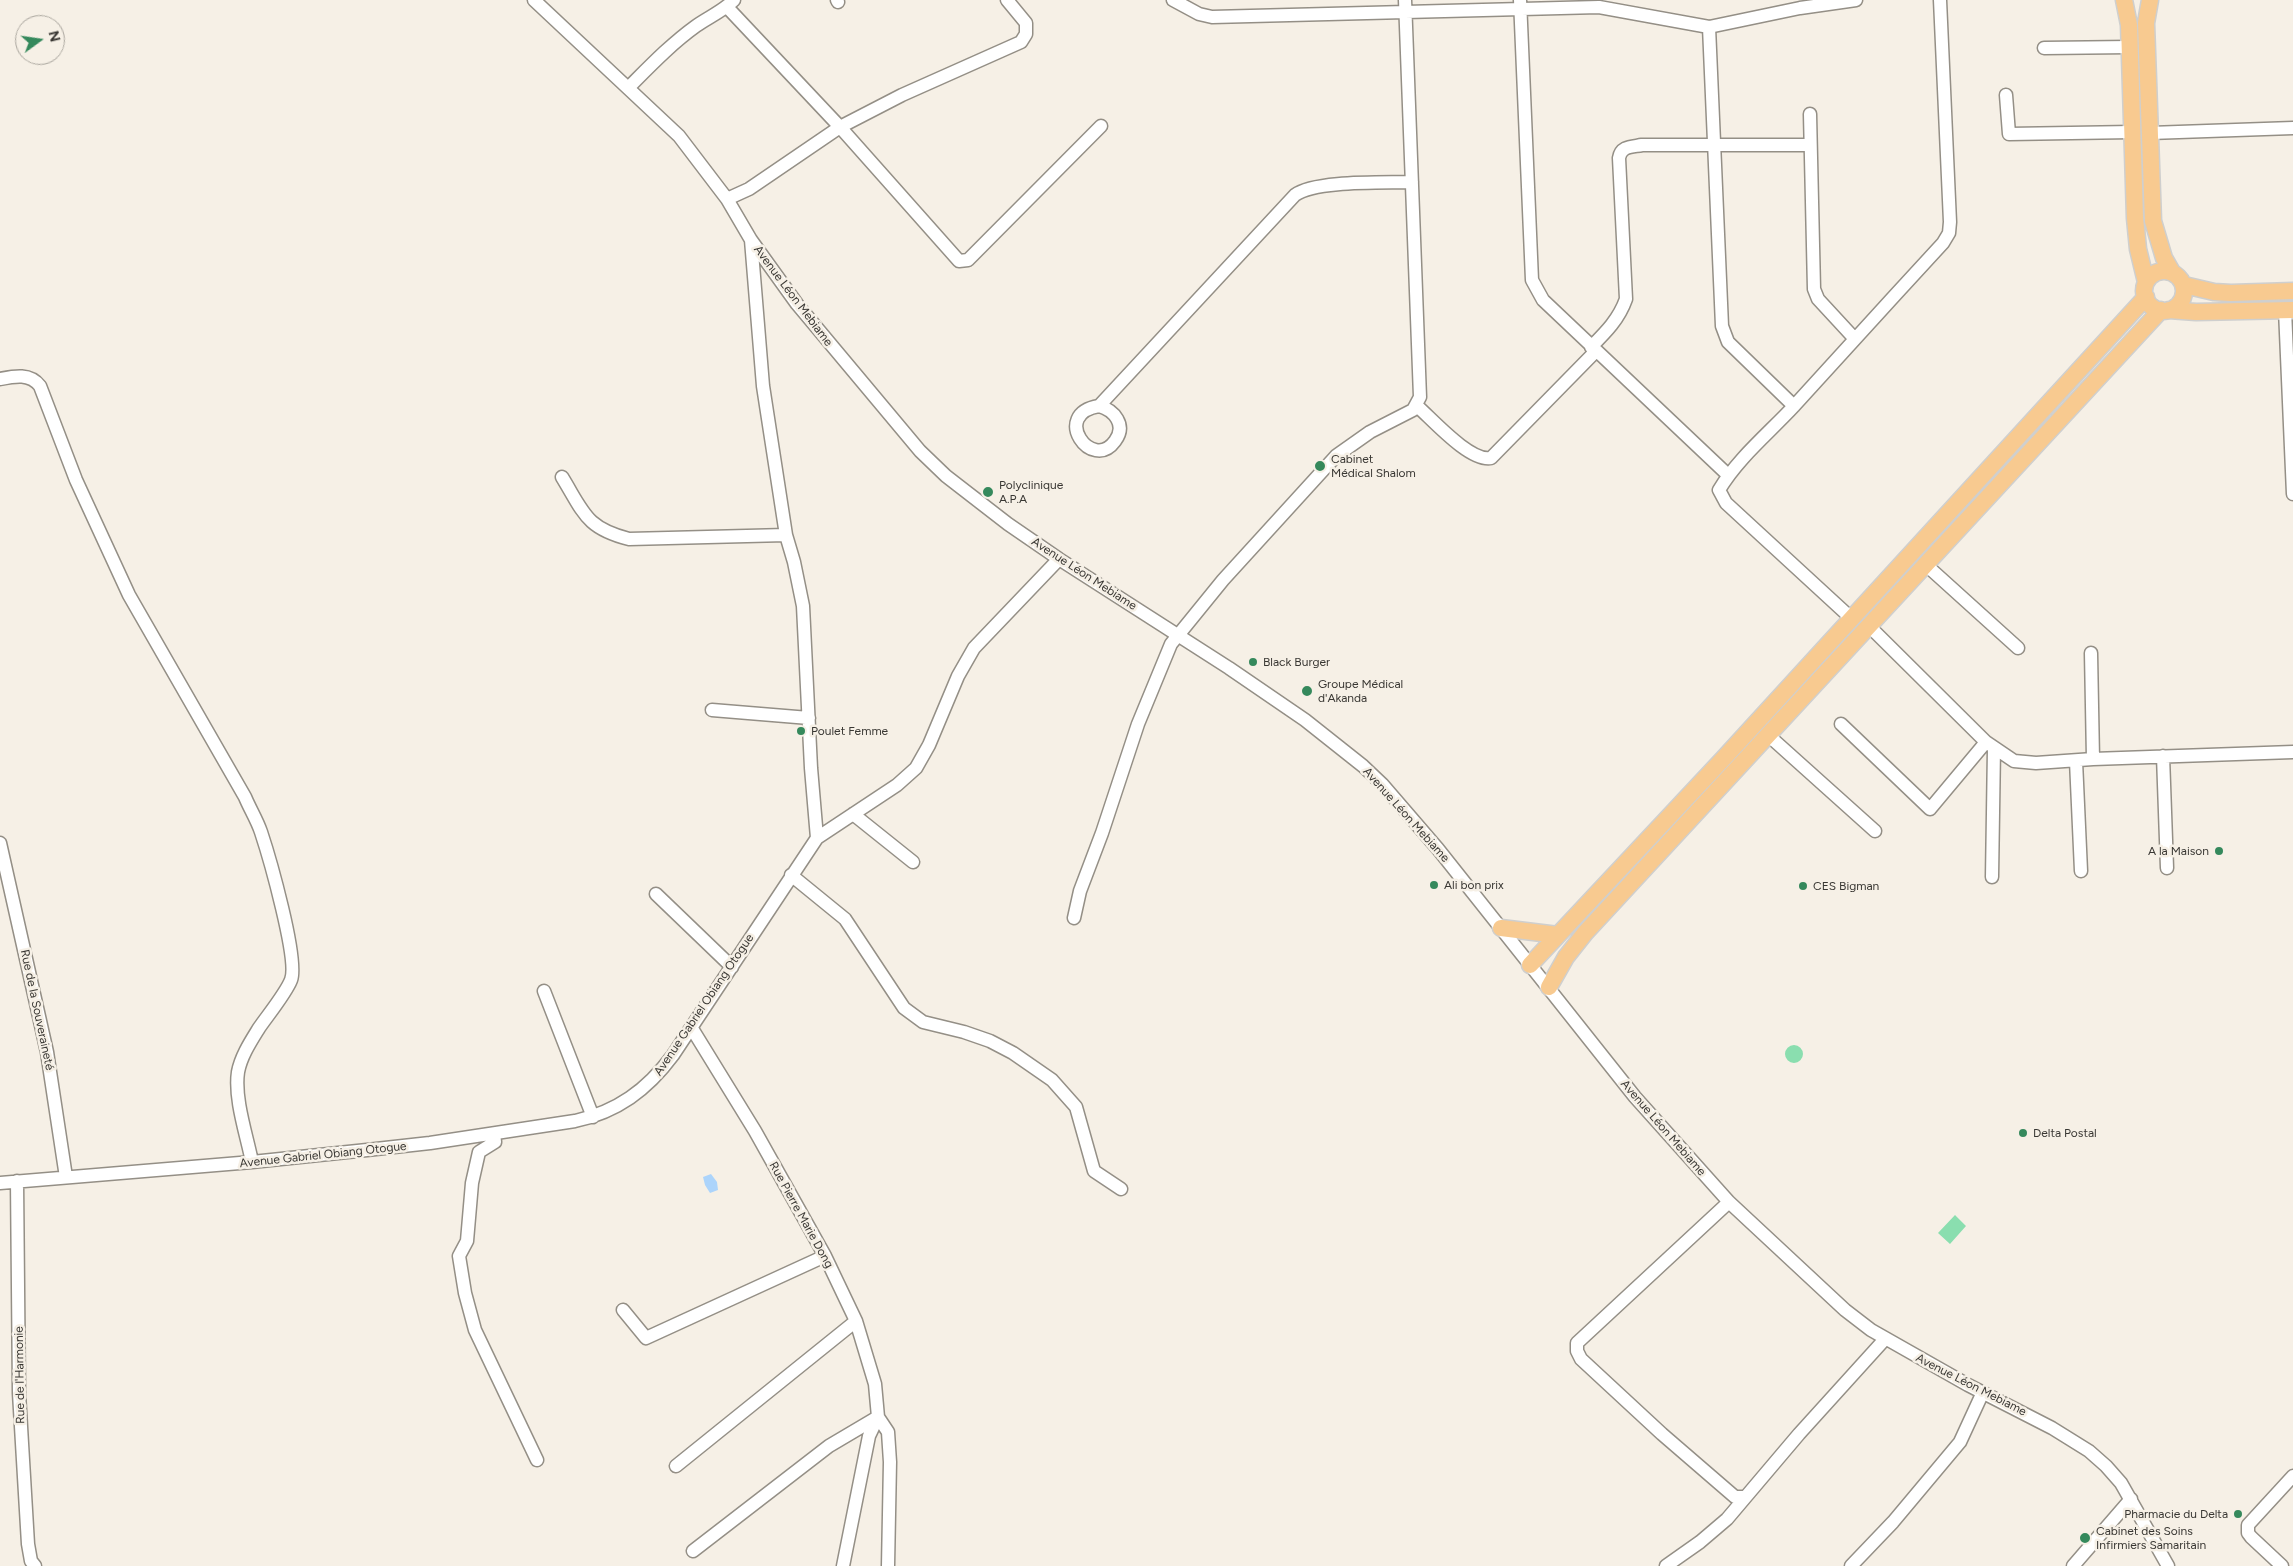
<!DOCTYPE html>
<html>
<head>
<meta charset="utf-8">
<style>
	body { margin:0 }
	#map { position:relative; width:2293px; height:1566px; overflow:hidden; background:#f6f0e6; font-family:Figtree,sans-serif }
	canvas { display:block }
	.north { position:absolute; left:15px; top:15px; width:50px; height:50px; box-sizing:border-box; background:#f6f0e6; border:1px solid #aaa69e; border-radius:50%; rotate:76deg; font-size:14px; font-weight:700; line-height:20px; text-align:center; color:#393733 }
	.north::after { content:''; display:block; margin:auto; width:18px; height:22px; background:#35895c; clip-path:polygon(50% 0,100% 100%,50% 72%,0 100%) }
</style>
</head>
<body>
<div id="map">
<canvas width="2293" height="1566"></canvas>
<div class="north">N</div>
</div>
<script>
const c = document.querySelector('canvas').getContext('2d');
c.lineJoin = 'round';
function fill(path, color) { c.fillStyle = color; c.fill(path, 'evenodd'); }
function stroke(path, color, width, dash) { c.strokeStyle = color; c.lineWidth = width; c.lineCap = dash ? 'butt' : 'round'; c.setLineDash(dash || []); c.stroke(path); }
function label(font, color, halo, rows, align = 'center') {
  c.font = font + ' Figtree,sans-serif'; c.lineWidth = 5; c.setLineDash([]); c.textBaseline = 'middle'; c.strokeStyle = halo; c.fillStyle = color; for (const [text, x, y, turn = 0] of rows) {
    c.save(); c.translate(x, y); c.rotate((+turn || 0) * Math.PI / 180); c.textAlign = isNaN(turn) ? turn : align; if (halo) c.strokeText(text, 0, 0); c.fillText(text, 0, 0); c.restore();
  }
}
const green = new Path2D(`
	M1785 1054a9 9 0 1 1 18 0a9 9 0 1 1-18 0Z
	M1955 1215 1966 1226 1950 1244 1938 1233Z`);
const water = new Path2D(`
	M711 1174 717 1182 718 1190 710 1193 705 1185 703 1177Z`);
const minor = new Path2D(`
	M534 0 679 136 727 199 751 240 797 304 920 451 946 476 1008 524 1059 559 1229 668 1305 720 1363 766 1382 784 1438 849 1635 1097 1729 1202 1845 1310 1871 1330 1968 1385 2052 1428 2089 1451 2106 1466 2121 1483 2168 1566
	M837 0 838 2
	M1173 0 1199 14 1212 17 1599 7 1709 27 1800 8 1856 0
	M1520 0 1532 280 1543 300 1728 475
	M727 7 840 127 959 261 968 260 1101 126
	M1709 27 1722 326 1728 342 1794 406
	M2044 48 2130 47
	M628 88C650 66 671 44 696 26 709 17 723 11 734 0
	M2006 95 2009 134 2132 132
	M1810 114 1814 289 1818 299 1854 338
	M2150 133 2293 128
	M727 199 749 189 840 127 902 95 1021 42 1026 34V23L1007 0
	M751 240 763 386 786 535 794 562 803 606 811 768 817 838
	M2285 310 2293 494
	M1591 347C1606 332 1619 319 1626 299L1619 158C1621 146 1631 147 1642 145H1810
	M0 379C15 376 30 373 40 386L76 480 129 595 245 797C250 809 257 820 261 832 269 856 299 960 291 980 286 993 268 1015 259 1028 251 1041 241 1056 238 1072 234 1099 247 1136 252 1162
	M1099 406C1114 410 1127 425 1115 441 1092 473 1050 414 1099 406L1295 195C1315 180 1384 183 1412 182
	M1417 406C1433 420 1470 462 1491 458L1596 351
	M562 477C584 513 586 528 629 539L786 535
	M1925 564 2018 648
	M1851 618 1726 503 1719 490C1738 458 1769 433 1794 406 1844 351 1893 297 1943 243L1949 233 1950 222 1940 0
	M1869 626 1986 742 2014 761 2036 763 2093 759 2293 752
	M2091 653 2093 759
	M712 710 809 718
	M1841 724 1930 809 1986 742
	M1768 735 1875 831
	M2163 756 2167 868
	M2076 761 2081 871
	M853 814 913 862
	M0 843 47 1052 66 1177
	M791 875 845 919 904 1008 923 1022 964 1032 990 1041 1013 1053 1052 1080 1076 1107 1094 1171 1121 1189
	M1992 877 1994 748
	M656 894 732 967
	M1074 918 1080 891 1102 833 1138 724 1171 644 1223 580 1336 456 1370 432 1413 410 1420 397 1405 0
	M544 991 593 1117
	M691 1027 755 1131 825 1256 856 1321 875 1384 878 1417
	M494 1134 495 1142 479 1152 472 1183 467 1241 459 1256 465 1293 475 1330 537 1460
	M17 1181 19 1393 28 1544 31 1561 35 1566
	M0 1183 252 1162 367 1150 430 1143 575 1121C617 1112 647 1090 673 1055L817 838 897 785 916 768 929 745 958 676 974 648 1059 559
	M1729 1202 1577 1343V1351L1581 1359 1662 1434 1735 1497H1744
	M623 1310 646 1338 825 1256
	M878 1417 888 1432 890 1462 888 1566
	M676 1466 856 1321
	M693 1551 829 1446 878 1417
	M843 1566 869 1436 878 1417
	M1666 1566 1700 1542 1727 1519 1799 1434 1885 1339
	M1851 1566 1893 1522 1960 1442 1983 1392
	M2073 1566 2131 1499
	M2282 1566 2251 1537 2248 1533V1525L2293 1476`);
const major = new Path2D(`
	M2124 0 2129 25 2135 218 2138 249 2146 282
	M2150 0 2146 23 2153 221 2164 258 2172 272
	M2144 291a20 20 0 1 1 40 0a20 20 0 1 1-40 0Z
	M2184 285 2214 292 2231 293 2293 291
	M2169 310 2196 312 2293 310
	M1501 928 1558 935
	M1530 965 1723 759 2146 297
	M1549 987 1566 957 1585 933 2161 310`);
const markers = [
	[1320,466,6,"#35895c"],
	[988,492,6,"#35895c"],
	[1253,662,5,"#35895c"],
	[1307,691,6,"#35895c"],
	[801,731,5,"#35895c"],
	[2219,851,5,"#35895c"],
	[1434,885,5,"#35895c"],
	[1803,886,5,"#35895c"],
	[2023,1133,5,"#35895c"],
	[2238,1514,5,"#35895c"],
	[2085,1538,6,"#35895c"]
];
const streetNames = [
	["Avenue Léon Mebiame",793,296,53],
	["Avenue Léon Mebiame",1084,574,33],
	["Avenue Léon Mebiame",1406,815,48],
	["Avenue Gabriel Obiang Otogue",704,1005,-56],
	["Rue de la Souveraineté",37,1010,78],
	["Avenue Léon Mebiame",1663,1128,49],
	["Avenue Gabriel Obiang Otogue",323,1155,-6],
	["Rue Pierre Marie Dong",801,1215,61],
	["Rue de l'Harmonie",20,1375,-91],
	["Avenue Léon Mebiame",1971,1385,27]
];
const poiNames = [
	["Cabinet",1331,459],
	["Médical Shalom",1331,473],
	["Polyclinique",999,485],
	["A.P.A",999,499],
	["Black Burger",1263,662],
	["Groupe Médical",1318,684],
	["d'Akanda",1318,698],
	["Poulet Femme",811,731],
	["A la Maison",2209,851,"right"],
	["Ali bon prix",1444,885],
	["CES Bigman",1813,886],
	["Delta Postal",2033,1133],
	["Pharmacie du Delta",2228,1514,"right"],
	["Cabinet des Soins",2096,1531],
	["Infirmiers Samaritain",2096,1545]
];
fill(green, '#8adeaf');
fill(water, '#acd4fb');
stroke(minor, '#948f86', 15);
stroke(major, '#cfcfce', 19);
stroke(minor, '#fff', 12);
stroke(major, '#f8ca90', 16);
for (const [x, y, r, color] of markers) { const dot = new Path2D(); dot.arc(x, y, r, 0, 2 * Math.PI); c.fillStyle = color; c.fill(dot); stroke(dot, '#f6f0e6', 2); }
label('12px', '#393733', '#f6f0e6', streetNames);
label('12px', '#393733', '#f6f0e6', poiNames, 'left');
</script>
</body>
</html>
